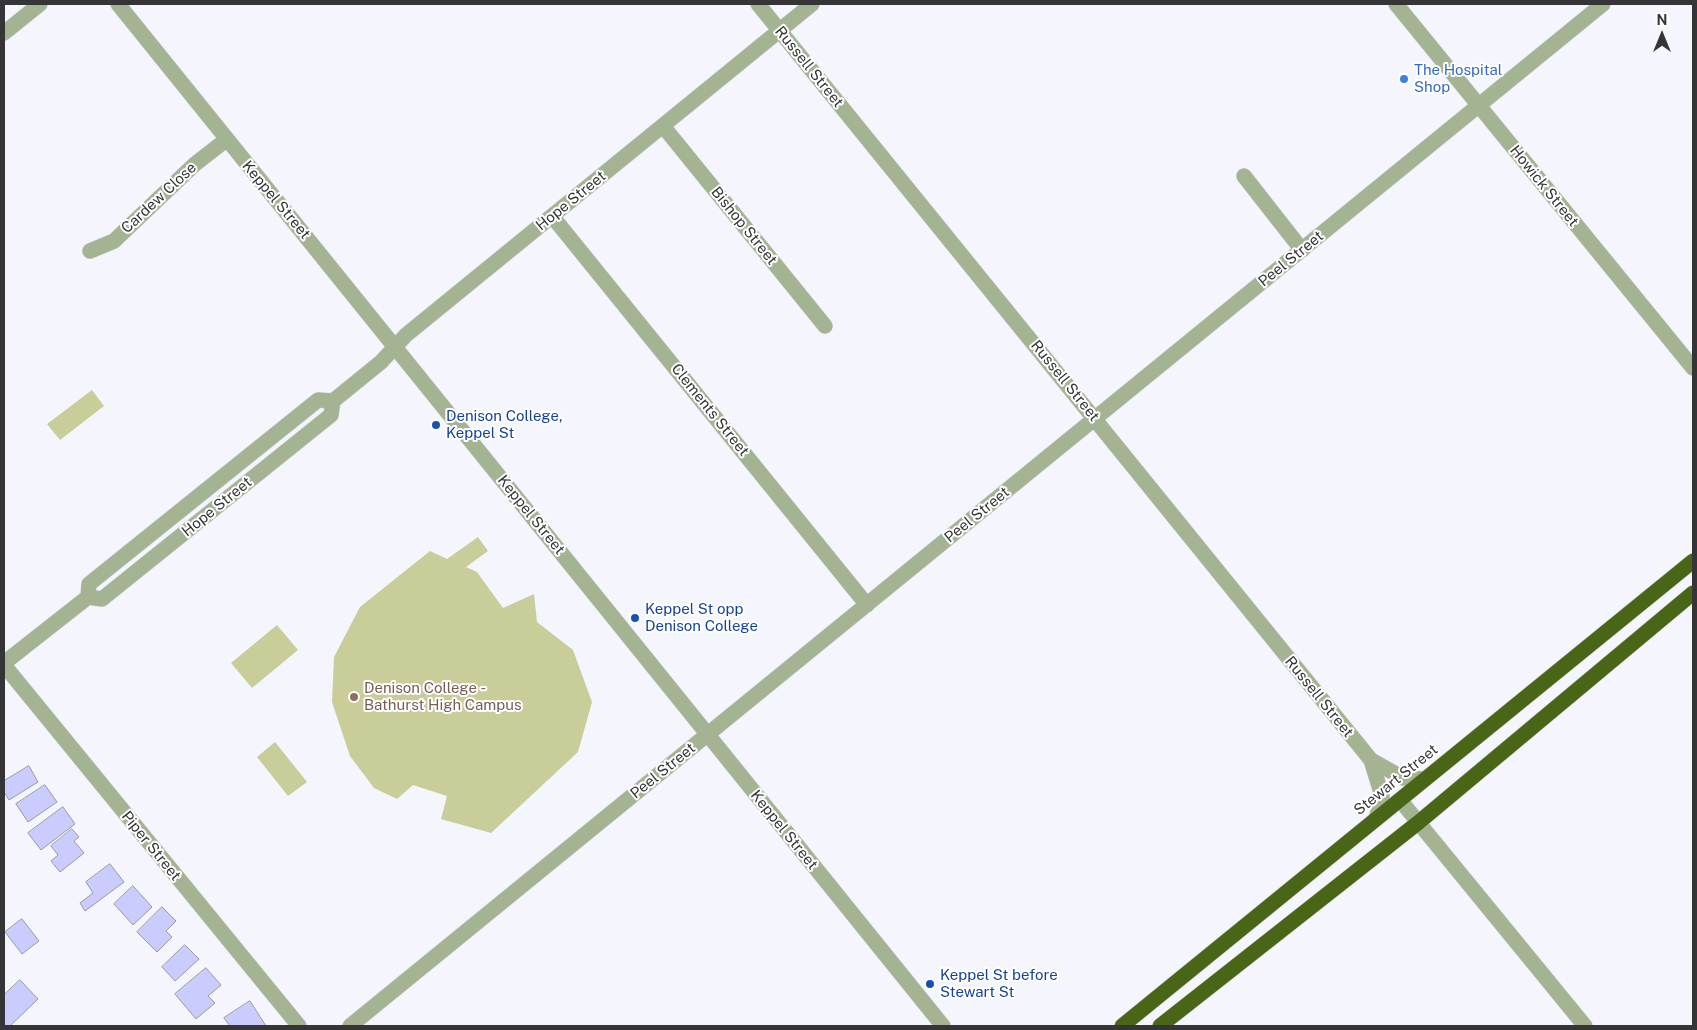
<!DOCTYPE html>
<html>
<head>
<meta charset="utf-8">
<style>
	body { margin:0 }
	#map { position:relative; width:1697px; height:1030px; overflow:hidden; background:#f5f6fd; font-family:"Public Sans",sans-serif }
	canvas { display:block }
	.frame { position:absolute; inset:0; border:5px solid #353538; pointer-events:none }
	.north { position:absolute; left:1637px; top:10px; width:50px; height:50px; -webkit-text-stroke:4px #fff; paint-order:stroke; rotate:0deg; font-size:14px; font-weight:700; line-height:20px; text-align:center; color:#353538 }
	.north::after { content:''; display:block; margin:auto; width:18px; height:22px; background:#353538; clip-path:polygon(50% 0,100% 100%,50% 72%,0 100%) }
</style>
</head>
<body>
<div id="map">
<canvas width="1697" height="1030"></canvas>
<div class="frame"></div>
<div class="north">N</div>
</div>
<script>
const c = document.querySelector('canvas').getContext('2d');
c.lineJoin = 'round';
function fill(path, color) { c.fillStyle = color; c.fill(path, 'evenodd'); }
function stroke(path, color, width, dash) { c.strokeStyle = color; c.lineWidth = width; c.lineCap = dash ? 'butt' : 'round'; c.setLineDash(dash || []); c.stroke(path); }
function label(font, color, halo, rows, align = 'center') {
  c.font = font + ' "Public Sans",sans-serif'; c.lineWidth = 4; c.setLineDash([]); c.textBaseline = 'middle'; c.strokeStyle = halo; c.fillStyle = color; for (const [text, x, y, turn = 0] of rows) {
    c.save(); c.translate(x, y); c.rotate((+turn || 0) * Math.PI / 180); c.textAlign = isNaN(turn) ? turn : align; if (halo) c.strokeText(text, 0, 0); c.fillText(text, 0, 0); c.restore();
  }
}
const green = new Path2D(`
	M92 390 104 406 60 440 47 424Z
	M478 537 488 551 466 567 477 572 503 608 534 594 537 622 573 650 592 702 578 752 491 833 441 819 447 796 413 785 397 799 374 788 350 756 332 702 334 657 360 607 430 551 447 559Z
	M277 625 298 650 252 688 231 663Z
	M275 742 307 782 288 796 257 757Z`);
const building = new Path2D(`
	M29 766 38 782 9 800 4 792V781Z
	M45 785 57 802 28 822 16 804Z
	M63 807 75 824 41 850 28 833Z
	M72 829 79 837 74 841 84 853 60 872 51 861 58 855 51 846Z
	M110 864 124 882 85 911 80 903 93 893 86 882Z
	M133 886 152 907 133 925 114 904Z
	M162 907 176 921 166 931 172 937 157 952 137 932Z
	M22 919 39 941 22 954 5 932Z
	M185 945 199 959 175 981 162 967Z
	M206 968 221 985 208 996 215 1003 196 1019 175 994Z
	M20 980 38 999 10 1026H4V995Z
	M250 1001 266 1026H230L224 1018Z`);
const minor = new Path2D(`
	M118 4 943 1026
	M758 4 1371 760 1382 796 1376 819
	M1396 4 1693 368
	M4 33 40 4
	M663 126 825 326
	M1244 176 1302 250
	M552 216 867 605
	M90 251 114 241 195 164 226 140
	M88 597 89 584 318 400 333 401 381 362 406 335 812 4
	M4 663 88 597 102 599 331 415 333 401
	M4 665 299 1026
	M1371 760 1403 778 1424 779
	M1400 800 1585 1026
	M350 1026 1603 4`);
const highway = new Path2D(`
	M1122 1026 1693 561
	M1160 1026 1419 822 1693 593`);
const markers = [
	[1404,79,5,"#3f7fe0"],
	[436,425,5,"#1a4fb4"],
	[635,618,5,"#1a4fb4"],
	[354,697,5,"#8d6e63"],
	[930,984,5,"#1a4fb4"]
];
const streetNames = [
	["Russell Street",809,67,51],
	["Howick Street",1544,186,51],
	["Cardew Close",159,198,-43],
	["Keppel Street",276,200,50],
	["Hope Street",571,201,-39],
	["Bishop Street",744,226,51],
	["Peel Street",1291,259,-39],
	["Russell Street",1065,381,51],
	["Clements Street",710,410,51],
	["Hope Street",217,507,-39],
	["Keppel Street",531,515,51],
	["Peel Street",977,515,-39],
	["Russell Street",1319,697,51],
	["Peel Street",663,771,-39],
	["Stewart Street",1396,780,-39],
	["Keppel Street",784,830,51],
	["Piper Street",151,846,51]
];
const shopNames = [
	["The Hospital",1414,70],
	["Shop",1414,87]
];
const transitNames = [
	["Denison College,",446,416],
	["Keppel St",446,433],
	["Keppel St opp",645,609],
	["Denison College",645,626],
	["Keppel St before",940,975],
	["Stewart St",940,992]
];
const educationNames = [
	["Denison College -",364,688],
	["Bathurst High Campus",364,705]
];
fill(green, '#c8cd99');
fill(building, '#c9ccfc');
stroke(building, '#98999f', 1);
stroke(minor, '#d2d3da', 16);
stroke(highway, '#d2d3da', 16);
stroke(minor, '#a4b392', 15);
stroke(highway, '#496617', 15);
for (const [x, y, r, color] of markers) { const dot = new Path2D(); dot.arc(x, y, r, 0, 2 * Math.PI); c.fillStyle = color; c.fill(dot); stroke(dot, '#fff', 2); }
label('15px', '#353538', '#fff', streetNames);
label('15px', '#366cbe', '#fff', shopNames, 'left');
label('15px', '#164399', '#fff', transitNames, 'left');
label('15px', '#785e54', '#fff', educationNames, 'left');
</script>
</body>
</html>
